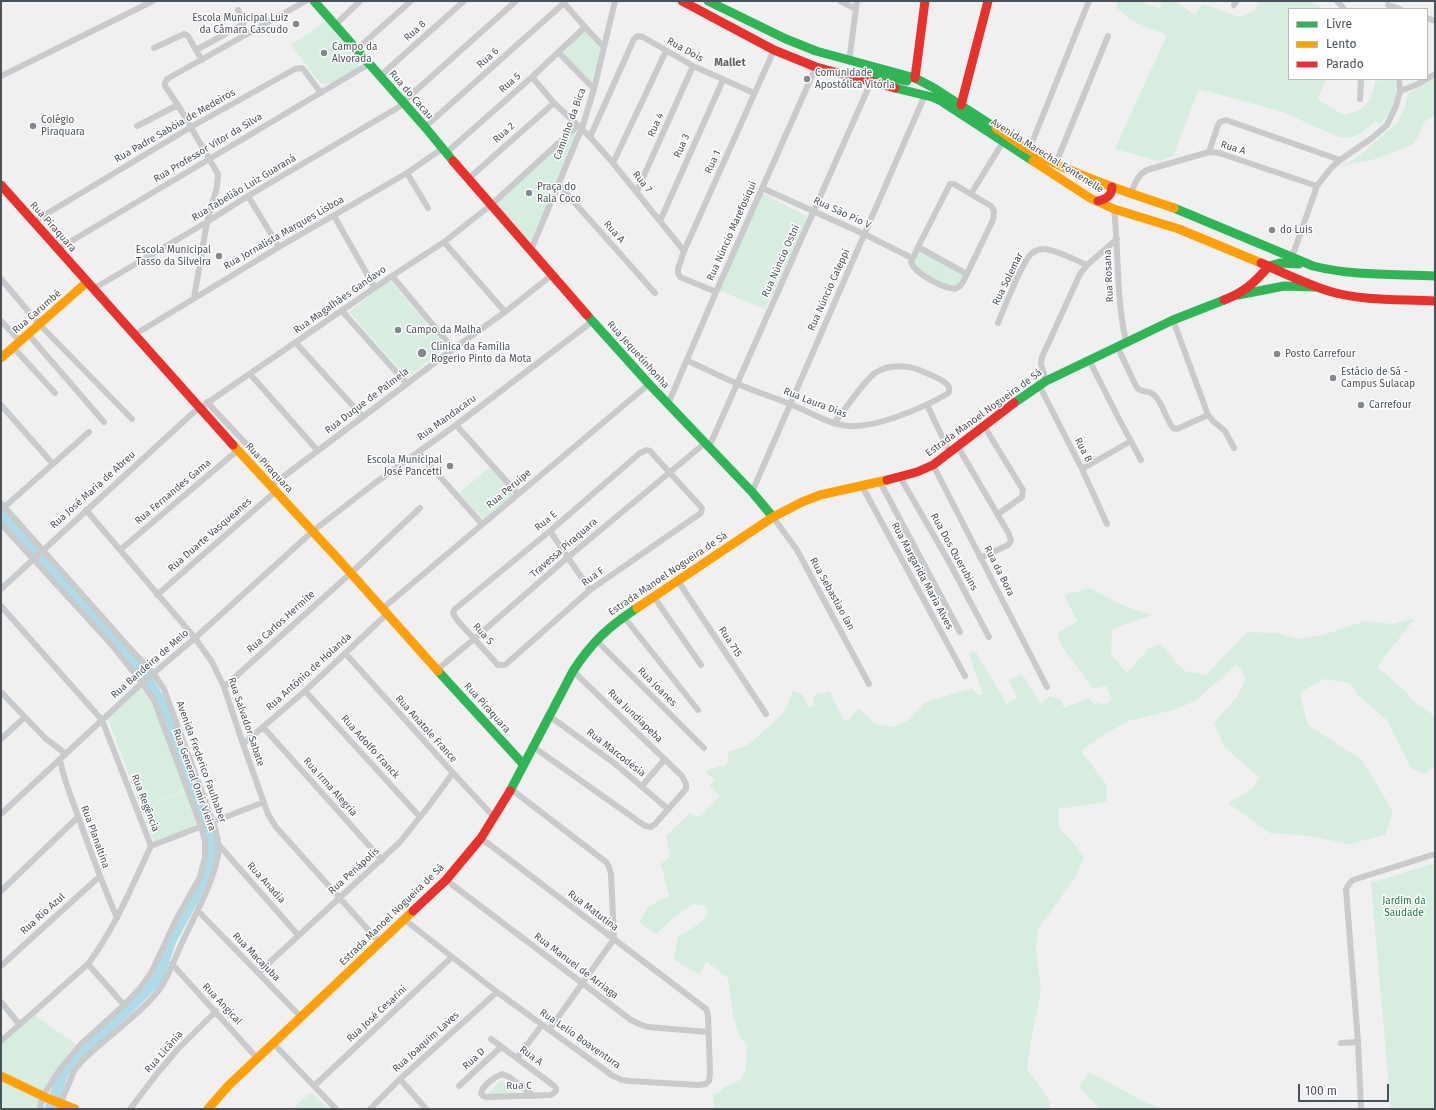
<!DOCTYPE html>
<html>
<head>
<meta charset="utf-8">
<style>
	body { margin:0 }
	#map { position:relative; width:1436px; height:1110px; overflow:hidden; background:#f0f0f0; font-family:"Fira Sans",sans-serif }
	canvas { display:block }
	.frame { position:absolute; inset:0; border:2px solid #49515a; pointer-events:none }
	.legend { position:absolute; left:1288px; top:8px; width:140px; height:72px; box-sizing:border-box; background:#fff; border:1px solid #b6b9bd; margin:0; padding:5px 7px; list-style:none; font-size:12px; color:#49515a }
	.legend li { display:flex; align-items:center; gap:8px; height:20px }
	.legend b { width:20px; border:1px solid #b6b9bd }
	.scale { position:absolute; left:1298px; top:1084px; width:91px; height:18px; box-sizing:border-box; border:2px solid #49515a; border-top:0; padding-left:5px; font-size:12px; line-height:14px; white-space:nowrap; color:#49515a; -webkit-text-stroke:3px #fff; paint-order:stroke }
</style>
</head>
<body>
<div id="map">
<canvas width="1436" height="1110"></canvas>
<div class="frame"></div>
<ul class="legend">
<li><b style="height:5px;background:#30b455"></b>Livre</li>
<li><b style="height:5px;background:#ff9f0a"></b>Lento</li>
<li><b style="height:5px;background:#e5322d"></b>Parado</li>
</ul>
<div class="scale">100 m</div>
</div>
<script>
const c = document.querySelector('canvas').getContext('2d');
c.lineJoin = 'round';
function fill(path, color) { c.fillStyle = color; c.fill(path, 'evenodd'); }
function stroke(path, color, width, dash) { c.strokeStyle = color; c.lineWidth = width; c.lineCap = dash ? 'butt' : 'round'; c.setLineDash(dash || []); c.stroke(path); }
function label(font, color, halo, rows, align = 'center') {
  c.font = font + ' "Fira Sans",sans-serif'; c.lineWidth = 3; c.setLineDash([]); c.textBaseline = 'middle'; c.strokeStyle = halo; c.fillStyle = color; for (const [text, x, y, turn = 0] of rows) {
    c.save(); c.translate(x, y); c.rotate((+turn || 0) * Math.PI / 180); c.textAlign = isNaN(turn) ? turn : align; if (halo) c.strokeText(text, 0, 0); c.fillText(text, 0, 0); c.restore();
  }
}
const green = new Path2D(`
	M1118 1H1143L1144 3 1160 9 1161 1H1175L1195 15 1202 4 1239 17 1254 11 1260 1H1310L1323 9H1289V79H1327L1317 99 1344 115C1365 110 1372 102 1375 81L1395 79C1398 97 1393 113 1379 125L1376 120 1362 132 1350 138 1339 137 1280 111 1199 89 1173 156 1159 161 1115 149 1167 35 1132 21 1116 7Z
	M326 21 358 60V65L356 70 331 83 324 84 319 82 291 45Z
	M585 29 601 48 591 83 562 55Z
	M1435 78V116L1425 121 1418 137 1412 145 1372 160 1339 166 1348 163 1360 155 1397 123 1404 110 1408 94Z
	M573 131 579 132 530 244 493 205Z
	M762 193 806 216 807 222 765 309 718 290Z
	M918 249 964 275 959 285 954 287 940 283 915 267 914 258Z
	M390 280 446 347 407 378 349 312Z
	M490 467 515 493 484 520 459 493Z
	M1091 588C1112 601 1129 609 1153 615L1128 623 1112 629 1111 655 1127 673 1149 648 1161 644 1184 671 1206 675 1247 632 1277 633 1297 639 1320 636 1365 621 1392 624 1414 619 1377 667 1403 689 1413 701 1435 716V766L1423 774 1411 768 1387 720 1357 694 1350 683 1323 679 1300 693 1308 725 1362 760 1393 812 1385 835 1349 844 1310 836 1270 833 1228 803 1252 789 1259 777 1225 748 1214 723 1237 697 1246 678 1237 664 1195 701 1173 710 1128 721 1099 738 1081 751 1106 784 1107 802 1058 809 1059 827 1084 856 1077 875 1038 929 1036 948 1041 991 1031 1040 1027 1069 1049 1100 1050 1109H711L714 1107 713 1095 718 1093 726 1086 740 1080 746 1070 747 1045 739 1034 733 1015 728 978 706 961 699 975 674 959 678 937 699 924 708 914 706 906 693 904 672 919 656 934 639 922 649 906 669 896 661 864 670 856 666 836 690 813 698 817 720 796 709 786 715 780 705 772 718 766 723 767 728 762V752L747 746 777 719 785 711 793 691 802 694 809 708 813 706 815 694 830 692 843 719 849 720 859 708 875 724 891 727 907 721 924 703 972 688 978 696 983 694 969 654 975 651 1007 704 1017 698 1009 680 1022 674 1041 704 1050 696 1061 700 1064 708 1089 698 1094 705 1099 702 1104 706 1112 699 1106 686 1093 689 1060 643 1058 633 1077 621 1064 595Z
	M141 688 151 701 186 789 149 805 187 790 200 825 154 842 108 719Z
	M1435 863V1109H1391L1371 883Z
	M34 1015 76 1044 57 1068 42 1093 1 1070V1046Z
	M1089 1072 1143 1101 1164 1109H1100L1079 1087Z
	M1 1078 40 1097 37 1109H1Z
	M501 1080 521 1096 488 1094Z
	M311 1092 328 1109H293Z`);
const river = new Path2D(`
	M1 514 144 674 159 699 209 826 212 858 195 896 171 940 158 979 124 1013 88 1045 63 1073 50 1109`);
const street = new Path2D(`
	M562 1 585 27 603 46
	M840 1 856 9
	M1337 1 1344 9
	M1234 5 1236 1
	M1388 5 1400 9
	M1427 18 1435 21
	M335 25 360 1
	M154 48 184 34 188 36 196 50
	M357 49 411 1
	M559 53 594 89
	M202 60 196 50 242 25 244 22 238 10
	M849 61 857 1
	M1 76 153 1
	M380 76 464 1
	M532 77 554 103 590 137 613 163 684 251
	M1400 91 1416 85 1435 74
	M1360 99 1361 79
	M403 102 516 1
	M178 105 218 174 217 187 207 222 194 298
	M137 126 178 105 165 86V83L167 79 306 1
	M425 127 564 3
	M590 137 634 39 638 36 643 37 693 66 754 93
	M1029 150 1089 1
	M1209 152 1218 125 1220 122 1226 120 1340 160
	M446 153 532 77 585 27
	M613 163 666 51
	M1056 163 1108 36
	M407 173 428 208
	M468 179 554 103
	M558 184 655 293
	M762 188 864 234 912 258
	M637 191 693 66
	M1131 193C1135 184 1137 175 1147 170L1209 152 1219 153 1317 186
	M971 194 1003 142
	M248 196 279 247
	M1114 209C1119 253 1116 298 1126 341
	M334 216 375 288
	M660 221 723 80
	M33 222 191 127 295 69 302 68 304 70 321 93
	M444 242 505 312
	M918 247 949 186 950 184H954L991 206 994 211 993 220 963 282 960 286 955 289C943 288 915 274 911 262L918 247 967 274
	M58 249 369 64
	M531 250 583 125 594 89 615 1
	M1292 257 1317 186 1331 168 1340 160 1372 138 1387 125 1396 106 1400 91 1399 79
	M392 276 453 349
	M1 279 39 324 132 419
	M93 289 207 222 248 196 404 104
	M716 292 680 277 678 273V269L684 251 774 50
	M342 311 407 384
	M1173 320 1208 415 1213 421 1225 431 1234 448
	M1 321 20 341
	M998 323C1004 309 1022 261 1032 253 1035 251 1039 249 1043 249 1055 249 1075 260 1087 265
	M28 334 104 422
	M134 335 279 247 407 173 443 148
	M296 343 363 417
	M1117 346 1137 388C1142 393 1149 390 1154 395 1163 403 1165 418 1173 428L1177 429 1208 415
	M13 347 55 393
	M1089 360 1118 417 1141 460
	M688 361C704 368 721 377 738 384 755 392 774 397 792 405 810 412 830 425 849 426 876 428 923 408 947 394L949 392V387C945 380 933 376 926 373 911 365 890 363 875 373 863 382 845 410 834 423
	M250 374 318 451
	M1046 381 1041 364 1042 357 1080 274 1087 265 1117 239
	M1039 385 1082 469 1107 524
	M207 402 280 480
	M668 404 716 292 816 67
	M1 405 53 464
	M927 405 950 453
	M456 425 518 494
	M984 426 1023 490 1022 497 998 514
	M709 447 871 82
	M958 447 1009 534 1011 541 1008 545 980 558
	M647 450 650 451 702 508 701 513 590 590 505 665H498L457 620 453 613 455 609 550 531 640 453Z
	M418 452 482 524
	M933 465 1047 687
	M1082 469 1131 441
	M900 477 948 560 989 637
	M880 482 960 632
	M271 486 453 349 505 312 552 275
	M862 486 965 676
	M752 492 925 95
	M1 503 127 645 153 673 164 689 213 822C216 832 220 844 218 855 212 887 194 916 181 945 173 962 167 982 154 996 133 1020 105 1038 82 1061L74 1071 58 1109
	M1 510 89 432
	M86 510 195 638 212 662 224 687 243 744 268 814 276 827 380 943
	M773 517 797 550 869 684
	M1 524 111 644 142 683 154 700 201 826 205 841V857L200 877 176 920 151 973 141 987 124 1005 79 1046 71 1056 60 1069 43 1096 40 1109
	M550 531 590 590
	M120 550 238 450
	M678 581 766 714
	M1 589 194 412 392 276 444 242 491 205 577 126
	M157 595 276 491
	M654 597 701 665
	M1 606 102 720 151 846C132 886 115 928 88 964L1 1041
	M382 609 649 384
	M624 617 698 710
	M596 640 704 748
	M345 653 453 773 494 817
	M438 669 474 639 567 558 705 443
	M224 687 351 573 420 508
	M305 691 420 817
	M1 692 45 738 66 754
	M548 715 614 763 668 809
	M263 727 382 860
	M1 739 25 717
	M243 744 305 691 387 614
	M532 746 645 826 651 827 655 824 686 789V784L682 776 573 671
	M60 760C64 781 72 799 79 819 91 853 103 885 117 918
	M642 786 665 759
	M511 789 606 862 609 867 611 874 614 939 549 1030
	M1 814 142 683 195 638 313 531 375 483 456 425 593 321
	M218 844 298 935
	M151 846 264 802
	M446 880 631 1020 639 1024 648 1027 708 1032
	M1 891 78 817
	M198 911 300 1016
	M405 920 497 992 613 1076 622 1080 630 1081 698 1085 706 1084 709 1081 710 1072 708 1015 706 1009 481 838
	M88 964 124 1005
	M172 964 257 1058
	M1 966 99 877
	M258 973 400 842 428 807 453 773
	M1 1002 19 1024
	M491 1039 553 1085 556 1088V1091L551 1095 487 1097 483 1096 481 1094C482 1086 494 1077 502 1074L509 1077 534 1096
	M273 1043 336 1109
	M1341 1043 1358 1042
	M517 1058 542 1025
	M400 1079 426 1109
	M314 1086 452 957
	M459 1086 501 1047
	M130 1109 156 1075 177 1050 216 1011
	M370 1109 400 1079 497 992
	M1361 1109 1358 1042 1346 889 1349 884 1353 880 1435 854`);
const fast = new Path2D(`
	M314 1 425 127 453 161
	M708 1 786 39 816 51 915 78 934 88 996 128
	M852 75 866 73 907 81
	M895 88 932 97 941 101 1033 161
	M1174 208 1313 266C1353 276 1394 274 1435 276
	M1269 266 1280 263 1299 264
	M1238 295 1284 286 1315 287
	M587 315 649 384 752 492 773 517
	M1014 403 1046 381 1173 320 1224 300
	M438 671 523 764
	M510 791 573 671C592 642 608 627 637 608`);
const slow = new Path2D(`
	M996 128C1007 135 1018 144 1029 150 1074 175 1126 192 1174 208
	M1033 161 1090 198 1114 209 1179 229 1261 263
	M1 358 87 282
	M233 445 340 561 438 671
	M637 608 773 517 802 502 820 495 887 480
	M1 1076 49 1099 75 1109
	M208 1109 228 1086 413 911`);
const jam = new Path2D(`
	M682 1 774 50 816 67 895 88
	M915 78 925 1
	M961 105 988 1
	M453 161 587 315
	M1 185 233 445
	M1098 201C1106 199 1112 196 1112 187
	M1261 263C1284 273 1308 285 1332 292 1364 301 1401 299 1435 301
	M1224 300C1245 292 1254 283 1269 266
	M887 480 917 472 933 465 1014 403
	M413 911 446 880 481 838 510 791`);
const markers = [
	[296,24,4,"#83898e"],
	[324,53,4,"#83898e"],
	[807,79,4,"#83898e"],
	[33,126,4,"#83898e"],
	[529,193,4,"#83898e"],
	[1272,230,4,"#83898e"],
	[219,256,4,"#83898e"],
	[398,330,4,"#83898e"],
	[422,353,5,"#83898e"],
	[1277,354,4,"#83898e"],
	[1333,378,4,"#83898e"],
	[1361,405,4,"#83898e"],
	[450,466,4,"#83898e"]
];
const poiNames = [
	["Escola Municipal Luiz",288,18,"right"],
	["da Câmara Cascudo",288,30,"right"],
	["Campo da",332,47],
	["Alvorada",332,59],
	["Comunidade",815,73],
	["Apostólica Vitória",815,85],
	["Colégio",41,120],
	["Piraquara",41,132],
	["Praça do",537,187],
	["Rala Coco",537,199],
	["do Luis",1280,230],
	["Escola Municipal",211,250,"right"],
	["Tasso da Silveira",211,262,"right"],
	["Campo da Malha",406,330],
	["Clínica da Família",431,347],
	["Rogerio Pinto da Mota",431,359],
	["Posto Carrefour",1285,354],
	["Estácio de Sá -",1341,372],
	["Campus Sulacap",1341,384],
	["Carrefour",1369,405],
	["Escola Municipal",442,460,"right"],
	["José Pancetti",442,472,"right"]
];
const streetNames = [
	["Rua 8",415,31,-42],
	["Rua Dois",685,50,29],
	["Rua 6",488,58,-42],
	["Rua 5",510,83,-41],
	["Rua do Cacau",411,95,49],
	["Caminho da Bica",570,124,-70],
	["Rua 4",656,125,-66],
	["Rua Padre Sabóia de Medeiros",175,126,-30],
	["Rua 2",504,133,-42],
	["Rua 3",682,146,-66],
	["Rua Professor Vitor da Silva",208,148,-31],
	["Rua A",1233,148,17],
	["Avenida Marechal Fontenelle",1047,156,32],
	["Rua 1",713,162,-66],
	["Rua 7",642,182,51],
	["Rua Tabelião Luiz Guaraná",244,188,-31],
	["Rua São Pio V",842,213,25],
	["Rua Piraquara",53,227,48],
	["Rua Núncio Marefosiqui",732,231,-66],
	["Rua A",614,232,48],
	["Rua Jornalista Marques Lisboa",284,233,-30],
	["Rua Núncio Ostni",781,261,-66],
	["Rua Rosana",1109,276,-93],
	["Rua Solemar",1008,279,-64],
	["Rua Núncio Caleppi",829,290,-66],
	["Rua Magalhães Gandavo",340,300,-35],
	["Rua Carumbé",37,312,-41],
	["Rua Jequetinhonha",638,355,48],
	["Rua Duque de Palmela",367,401,-37],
	["Rua Laura Dias",815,403,21],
	["Estrada Manoel Nogueira de Sá",984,413,-36],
	["Rua Mandacaru",447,418,-36],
	["Rua B",1083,450,63],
	["Rua Piraquara",269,468,47],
	["Rua Peruípe",509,489,-40],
	["Rua José Maria de Abreu",93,490,-42],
	["Rua Fernandes Gama",173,492,-40],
	["Rua E",546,521,-40],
	["Rua Duarte Vasqueanes",210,535,-41],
	["Travessa Piraquara",564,548,-41],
	["Rua Dos Querubins",954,552,61],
	["Rua da Bora",999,571,63],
	["Estrada Manoel Nogueira de Sá",668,574,-34],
	["Rua Margarida Maria Alves",922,576,62],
	["Rua F",593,577,-36],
	["Rua Sebastiao lan",832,594,61],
	["Rua Carlos Hermite",281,622,-42],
	["Rua S",483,634,48],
	["Rua 715",730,642,57],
	["Rua Bandeira de Melo",150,664,-41],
	["Rua Antônio de Holanda",309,672,-42],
	["Rua Joanes",657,687,45],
	["Rua Piraquara",487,708,48],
	["Rua Jundiapeba",635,716,44],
	["Rua Salvador Sabate",246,722,71],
	["Rua Anatole France",426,729,48],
	["Rua Adolfo Franck",370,747,48],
	["Rua Marcodésia",616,753,38],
	["Avenida Frederico Faulhaber",201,762,70],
	["Rua General Omir Vieira",194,780,70],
	["Rua Irma Alegria",330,787,48],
	["Rua Regência",145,803,69],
	["Rua Planaltina",95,837,70],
	["Rua Penápolis",354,871,-42],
	["Rua Anadia",266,883,48],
	["Rua Matutina",593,911,37],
	["Rua Rio Azul",43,914,-42],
	["Estrada Manoel Nogueira de Sá",392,915,-44],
	["Rua Macajuba",256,957,46],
	["Rua Manuel de Arriaga",576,966,37],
	["Rua Angical",222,1004,47],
	["Rua José Cesarini",377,1014,-43],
	["Rua Lelio Boaventura",580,1039,35],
	["Rua Joaquim Laves",426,1042,-42],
	["Rua Licânia",164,1052,-49],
	["Rua A",531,1056,36],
	["Rua D",474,1059,-43],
	["Rua C",519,1086,-1]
];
const parkNames = [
	["Jardim da",1404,901],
	["Saudade",1404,913]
];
const neighbourhoodNames = [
	["Mallet",730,63]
];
fill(green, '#d6ede0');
stroke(river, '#afdae7', 11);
stroke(street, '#c8cacb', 6);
stroke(fast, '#30b455', 9);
stroke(slow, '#ff9f0a', 9);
stroke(jam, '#e5322d', 9);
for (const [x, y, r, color] of markers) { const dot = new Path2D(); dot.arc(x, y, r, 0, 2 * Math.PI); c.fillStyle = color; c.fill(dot); stroke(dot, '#fff', 1.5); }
label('10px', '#49515a', '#fff', poiNames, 'left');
label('10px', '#49515a', '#fff', streetNames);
label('10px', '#20754d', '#fff', parkNames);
label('bold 11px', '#5c5f63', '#fff', neighbourhoodNames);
</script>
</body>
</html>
